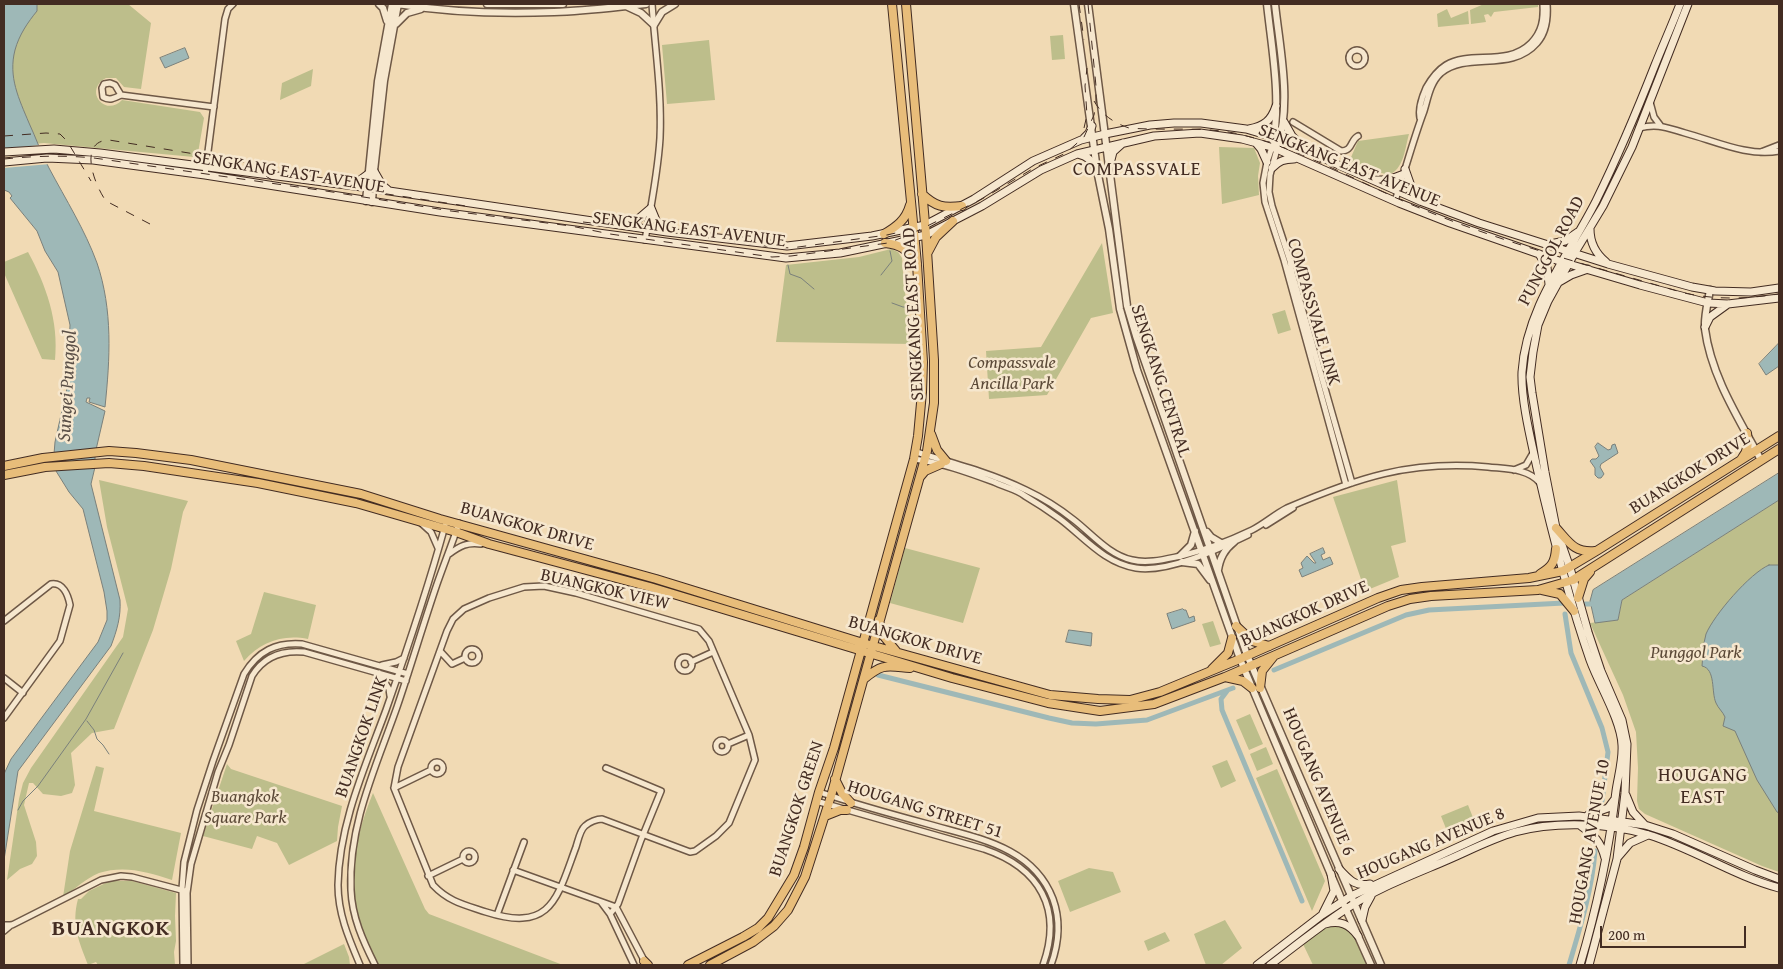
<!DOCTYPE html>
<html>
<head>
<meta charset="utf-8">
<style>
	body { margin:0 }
	#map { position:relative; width:1783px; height:969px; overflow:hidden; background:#f1dab4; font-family:"Gentium Book Plus",serif }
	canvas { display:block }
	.frame { position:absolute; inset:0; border:5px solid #432c22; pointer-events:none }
	.scale { position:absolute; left:1600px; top:926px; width:146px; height:22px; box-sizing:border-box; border:2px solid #432c22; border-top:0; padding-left:6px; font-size:15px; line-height:18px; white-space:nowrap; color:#432c22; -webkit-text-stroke:4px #f6e7ce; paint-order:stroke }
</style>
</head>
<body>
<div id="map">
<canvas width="1783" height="969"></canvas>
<div class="frame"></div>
<div class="scale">200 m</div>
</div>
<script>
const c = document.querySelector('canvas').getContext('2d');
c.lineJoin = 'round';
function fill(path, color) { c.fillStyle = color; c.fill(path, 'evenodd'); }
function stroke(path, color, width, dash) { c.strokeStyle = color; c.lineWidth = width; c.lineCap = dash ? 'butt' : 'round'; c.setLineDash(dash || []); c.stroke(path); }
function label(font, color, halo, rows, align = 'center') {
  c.font = font + ' "Gentium Book Plus",serif'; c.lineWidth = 5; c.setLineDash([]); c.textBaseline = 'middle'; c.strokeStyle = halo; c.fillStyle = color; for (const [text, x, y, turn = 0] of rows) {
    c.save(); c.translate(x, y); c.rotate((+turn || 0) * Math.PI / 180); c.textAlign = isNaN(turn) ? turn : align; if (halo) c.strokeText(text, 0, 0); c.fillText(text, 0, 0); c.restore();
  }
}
const green = new Path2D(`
	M4 4H128L151 23 141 89 124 87 116 78H106C83 90 105 118 122 100L200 112 204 118 198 153 194 157 44 143 4 147Z
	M1484 4H1538V7L1494 12 1491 17 1488 14 1484 15 1486 22 1471 24 1470 10Z
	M1447 9 1451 18 1468 11 1469 24 1438 27 1437 14Z
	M1063 35 1065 59 1052 60 1050 36Z
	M709 40 715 100 667 104 662 45Z
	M313 69 311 86 280 100 282 83Z
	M1409 134C1405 148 1404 170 1388 175L1349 162 1358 141Z
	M1219 147 1254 148 1260 163 1258 176 1259 195 1222 204Z
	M1102 243 1113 313 1091 318 1047 395 989 399 986 351 1041 347Z
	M891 249 898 252 902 258 904 286 913 344 776 342 786 265 859 257Z
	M28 252C46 285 59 321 55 360L42 359 4 273V262Z
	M1285 310 1291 330 1278 334 1272 314Z
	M99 480 188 501 183 512 171 569 153 630 114 729 92 733 71 753 75 785 72 793 61 796 43 794 33 783H29L24 805 36 842 37 856 32 864 20 869 7 880 19 799 23 783 31 768 123 637 128 609 107 527Z
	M1397 480 1406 542 1391 546 1399 577 1365 591 1333 497Z
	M1779 500V872L1762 866 1645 814 1639 809 1637 801 1638 768 1636 732 1623 695 1590 623 1618 620 1622 600Z
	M905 548 980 568 963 623 890 603Z
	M264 592 316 605 308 639C282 634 261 642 244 661L236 641 251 634Z
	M1213 621 1221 644 1210 647 1202 624Z
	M1250 714 1263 744 1249 750 1236 720Z
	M1266 747 1273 764 1257 771 1250 754Z
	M1227 760 1236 781 1221 788 1212 766Z
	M227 764 231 769 342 806 338 827 337 841 289 865 277 843 257 836 252 849 203 836Z
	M96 766 104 768 94 811 181 833 172 880C148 872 124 865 99 873 86 878 74 890 63 897L70 851Z
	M1277 769 1325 881 1312 911 1256 778Z
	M373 793 425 909 429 914 563 965H378C373 955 367 945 363 934 344 885 354 840 373 793Z
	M1468 805 1476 825 1449 836 1441 816Z
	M1089 868 1113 872 1121 892 1070 912 1058 881Z
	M110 881H132L176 893 175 916 176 941 174 952 175 965H98L96 962 88 965C79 941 71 925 78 899H81L89 891Z
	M1225 920 1242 948 1221 965H1206L1194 934Z
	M1340 925 1353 932 1367 965H1313L1303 944 1324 927Z
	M1165 932 1170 941 1148 951 1144 941Z
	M344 944 349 957 350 965H302Z`);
const water = new Path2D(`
	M4 4H37V11C28 22 19 35 15 50 8 77 19 99 29 123 36 138 41 153 49 168 66 200 85 230 97 263 113 310 110 359 105 407L89 402 90 398H87L86 402 105 411 95 454V467L91 484 120 600C121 617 117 630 111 646L18 771 4 860V774L11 759 98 642 107 620V611L104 592 83 509 69 492 56 471 54 454 55 442 67 388 70 325 58 272 45 251 37 231 10 198 12 196 9 192 4 190Z
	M185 48 189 58 165 68 160 58Z
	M1779 343V366L1766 375 1759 364Z
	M1598 443 1608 450 1611 449 1612 445 1615 444 1618 453 1601 464 1600 467 1604 474 1601 478H1598L1595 475V468L1590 461 1592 459H1596L1599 456 1595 447Z
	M1779 473V500L1622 600 1618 620 1595 623 1590 601 1593 590Z
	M1323 548 1325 553 1321 555 1323 560 1330 557 1333 564 1302 577 1299 570 1303 568 1301 563 1307 556 1314 563H1316L1310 554Z
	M1769 565H1779V813L1777 812 1757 780 1735 731 1723 726 1725 717C1723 712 1718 708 1716 703 1711 692 1716 669 1702 666 1703 656 1703 644 1706 634 1714 615 1750 573 1769 565Z
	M1183 609 1184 610H1186L1189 618 1194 616 1195 621 1172 629 1167 614Z
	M1069 630 1092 633 1091 646 1066 642Z`);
const pier = new Path2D(`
	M40 145 50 164 4 168V149Z`);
const stream = new Path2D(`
	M788 265 790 274 801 278 814 289
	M881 275 892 261 890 251
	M892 303 903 307H908
	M87 721 94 730 97 739 103 745 109 754
	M18 810 23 801 38 786 86 719 123 653`);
const canal = new Path2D(`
	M1585 604H1591
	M1565 614 1571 653 1602 728 1608 752 1602 801
	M1274 670 1406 615 1429 610 1564 603
	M878 675 1049 718 1072 723 1096 724 1147 720 1233 688
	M1227 691 1221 699 1222 710 1302 901
	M1569 965C1580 928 1592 890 1595 851`);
const minor = new Path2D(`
	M1349 58a8 8 0 1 1 16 0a8 8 0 1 1-16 0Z
	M110 83 115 85 121 95C115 98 110 101 103 97L102 88 104 84Z
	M121 95 214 107
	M1650 102 1654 117 1660 125
	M1420 118C1418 108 1422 97 1426 88 1431 79 1438 70 1446 65 1471 50 1507 67 1531 43 1542 32 1544 19 1543 4
	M1293 122 1341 151C1353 151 1350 140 1358 136
	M1639 128C1658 123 1667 128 1685 133 1715 141 1748 157 1779 151
	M1272 147 1267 162 1263 183 1265 202 1284 260 1346 485
	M1277 149 1270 175 1269 192 1272 206 1290 261 1292 273 1352 483
	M1761 152 1779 145
	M205 175 225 19 228 9 233 4
	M1395 201C1405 171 1413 140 1424 111 1428 98 1430 83 1441 73 1468 51 1511 73 1537 43 1547 32 1548 18 1547 4
	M645 240C651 207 658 172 660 138 662 93 655 48 652 4
	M916 452C953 463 991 473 1026 490 1043 498 1059 508 1074 520 1092 534 1109 555 1132 560 1148 564 1166 559 1181 556 1205 550 1229 541 1252 530 1264 524 1275 514 1287 508 1357 478 1410 460 1488 467 1505 469 1528 468 1540 483
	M914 459C942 463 967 472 994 482 1004 487 1016 489 1025 496 1037 503 1049 511 1060 519 1084 537 1104 563 1136 568 1168 573 1219 549 1248 535
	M1514 470 1526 465 1533 453
	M421 523 431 532 438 548
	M1266 525 1293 508
	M449 554C460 546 467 542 481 544
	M544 586 576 593 699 629 709 641 749 735 755 760 729 823 716 836 695 851 690 852 602 819C597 819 589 822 585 826 580 830 578 841 576 847 557 898 552 933 486 912 465 905 449 902 433 885L394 788 398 767 447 631 453 619 464 609 489 598 524 587Z
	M4 621 51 584C63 582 68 595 70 605L60 641 4 718
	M465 656a7 7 0 1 1 14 0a7 7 0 1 1-14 0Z
	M440 651 452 664 465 658
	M678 664a7 7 0 1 1 14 0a7 7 0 1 1-14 0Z
	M691 662 713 652
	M382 665 396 662 404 658
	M379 673 389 689 390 696
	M4 678 23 693
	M716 746a6 6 0 1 1 12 0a6 6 0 1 1-12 0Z
	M728 744 749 735
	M431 768a6 6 0 1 1 12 0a6 6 0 1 1-12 0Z
	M606 768 661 791 641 840 618 904 610 914
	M394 788 431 770
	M819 792C855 804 891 814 928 824 976 838 1033 846 1053 899 1061 921 1059 943 1051 965
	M816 801 984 849C1040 868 1063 909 1043 965
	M463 857a6 6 0 1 1 12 0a6 6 0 1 1-12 0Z
	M513 870 616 907 645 962
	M428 876 463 859
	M601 902 610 914 634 965
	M497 915 524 842
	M4 925H12L101 880 121 876 132 877 185 891
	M4 931 11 925
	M183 965 182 889 184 862 197 810 213 761 244 674C258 651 276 642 302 644L408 674
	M188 965 187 893 191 864 218 772 229 745 252 676C264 656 282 650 304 652L406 681
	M360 965C349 939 338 914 338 885 339 824 365 767 386 710 407 650 428 588 445 526
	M375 965C363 941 352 917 351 890 348 825 376 767 397 707 411 666 423 625 437 584 444 564 452 544 459 523`);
const tertiary = new Path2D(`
	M379 4 383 8 387 21
	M397 4C447 12 504 14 554 12 585 11 615 7 646 4
	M487 4H563
	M1074 4 1097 170 1109 229 1120 309 1137 370 1240 659 1340 896 1371 965
	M1088 4 1127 306 1136 336 1247 655 1381 965
	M1267 4C1272 50 1282 101 1272 147
	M1275 4C1280 51 1292 103 1277 149
	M626 6 641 13 654 25 662 12 675 4
	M396 24 407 13 421 9
	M366 201 378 81 392 4
	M372 202 374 171 384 81 398 4
	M1710 290C1708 302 1704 316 1705 329 1711 376 1739 419 1761 460
	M1207 532 1211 537 1221 543
	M1180 556 1191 545 1195 531
	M1182 562 1198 564 1210 580
	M1218 570C1220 558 1224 550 1234 542`);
const secondary = new Path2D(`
	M1284 122 1292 136 1302 146
	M1249 129C1264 126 1271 121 1276 106
	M1084 138 1089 133 1092 126
	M1256 143 1261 149 1267 162
	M4 152 54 149 100 153 362 187 667 232 787 246 872 236 925 225 974 199 1033 161 1081 140 1105 134 1150 125 1174 123H1201L1246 129 1280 139 1420 201 1479 223 1608 264 1692 287 1715 291 1751 292 1779 288
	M1078 154C1088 156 1092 161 1097 170
	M4 162 47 158 93 160 205 175 440 212 786 258 840 253 926 235 982 206 1041 170 1077 154 1154 136 1200 133 1242 139 1272 147 1399 203 1450 223 1562 262 1640 285 1708 303 1728 304 1779 298
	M1109 168 1113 152 1123 143
	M1272 168C1279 161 1284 159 1294 159
	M1405 169 1411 186 1420 201
	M374 171 382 185 388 190
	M1374 180H1388L1404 174
	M349 184 360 180 368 174
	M625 223 637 220 651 208 658 225 665 230
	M1590 229C1590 243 1595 253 1606 262
	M1550 244 1565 241 1578 232
	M1539 254 1547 267 1549 284
	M1559 282 1571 275 1588 269
	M1705 327 1710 317 1728 304
	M1626 795 1633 812 1645 825
	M1588 815 1608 808 1614 800
	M1581 826C1594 835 1601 842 1605 858
	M1618 857 1630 843 1648 835
	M1339 869C1349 879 1354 887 1370 884
	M1323 913 1334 891 1331 874
	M1362 920 1365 907 1371 896
	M1325 924C1340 920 1349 924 1358 936
	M1257 965 1322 915 1351 896 1493 831 1538 818 1579 816 1645 825 1673 834 1755 870 1779 879
	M1270 965C1295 946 1320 926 1346 909 1374 890 1407 877 1438 864 1463 854 1488 840 1515 832 1555 821 1610 823 1649 835 1694 849 1734 876 1779 888
	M1580 965C1597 908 1609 850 1616 791 1618 777 1623 760 1622 745 1621 720 1599 685 1590 660 1568 597 1552 533 1537 468 1531 440 1521 401 1522 372 1526 308 1568 256 1596 201 1618 156 1637 111 1655 65 1663 45 1672 25 1680 4
	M1589 965 1617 859 1625 793 1627 744 1622 720 1601 671 1588 632 1570 568 1556 528 1545 472 1532 393 1530 377 1533 352 1538 325 1548 301 1574 254 1603 206 1632 147 1688 4`);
const primary = new Path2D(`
	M922 194C936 207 943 208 962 206
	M884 234C896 227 906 220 910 205
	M885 243C903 245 906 250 917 264
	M928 252 936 237 953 221
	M931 434 937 450 946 461
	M1742 458C1749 449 1748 443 1747 433
	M4 466 43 458 109 451 136 453 191 460 361 494 440 519 656 579 863 643 1050 695 1098 699 1130 700 1160 692 1235 661 1378 598 1401 590 1422 587 1529 578 1563 571 1598 550 1779 436
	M4 475 45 467 109 463 144 466 258 483 356 503 456 532 489 544 650 587 952 678 1048 703 1100 711 1154 704 1225 677 1388 606 1410 599 1431 596 1538 590 1573 580 1779 449
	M920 477 925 471 941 464
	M1556 528C1569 542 1574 553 1595 551
	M1540 574C1552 567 1555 562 1556 549
	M1542 590 1560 594 1574 611
	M1578 598 1584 579 1590 572
	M879 620 882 634 896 651
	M1236 626 1252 641 1269 646
	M1212 669 1228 653 1232 638
	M1225 677 1243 681 1252 688
	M864 679C883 663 886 666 910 668
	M1260 688 1262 671 1274 656
	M835 779 842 793 851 803
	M825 816 840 810H847
	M644 961 648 965
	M688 965 743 937 758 928 768 918 794 875 804 847 819 792 834 748 914 459 918 436 922 392 923 362 917 264 892 4
	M710 965 753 942 774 926 788 910 805 877 831 796 927 451 934 403V360L926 235 906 4`);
const rail = new Path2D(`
	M1079 4 1084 40
	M1094 101C1102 115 1114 123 1129 128 1166 131 1203 126 1239 134 1299 148 1354 180 1410 204 1498 242 1592 266 1684 293 1717 300 1746 299 1779 294
	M1084 128 1087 115 1085 86 1087 68
	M4 136 46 133 60 134 67 141 91 181
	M4 159C34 156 63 155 94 158L326 191 451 211 571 226 610 234 772 257 791 256 888 243 911 234 982 199 1034 168 1066 153 1084 137 1094 115 1096 104V86L1088 4
	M367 191 466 206
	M583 222 654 230 772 247 791 248 887 235 900 232
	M150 224 106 201C95 186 77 141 109 140L244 162 272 180`);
const streetNames = [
	["SENGKANG EAST AVENUE",1349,166,22],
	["SENGKANG EAST AVENUE",289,173,9],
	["SENGKANG EAST AVENUE",689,230,7],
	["PUNGGOL ROAD",1552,251,-62],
	["COMPASSVALE LINK",1313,312,74],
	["SENGKANG EAST ROAD",914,314,-93],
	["SENGKANG CENTRAL",1160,381,72],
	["BUANGKOK DRIVE",1690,474,-32],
	["BUANGKOK DRIVE",527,527,16],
	["BUANGKOK VIEW",605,590,13],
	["BUANGKOK DRIVE",1305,614,-24],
	["BUANGKOK DRIVE",915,641,16],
	["BUANGKOK LINK",362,737,-71],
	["HOUGANG AVENUE 6",1318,782,67],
	["BUANGKOK GREEN",797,809,-72],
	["HOUGANG STREET 51",925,810,17],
	["HOUGANG AVENUE 10",1590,842,-80],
	["HOUGANG AVENUE 8",1431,844,-23]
];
const parkNames = [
	["Compassvale",1012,363],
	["Ancilla Park",1012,384],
	["Punggol Park",1696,653],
	["Buangkok",245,797],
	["Square Park",245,818]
];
const neighbourhoodNames = [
	["COMPASSVALE",1137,170],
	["HOUGANG",1703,776],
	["EAST",1703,798]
];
const waterNames = [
	["Sungei Punggol",68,386,-87]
];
const districtNames = [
	["BUANGKOK",111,929]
];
fill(green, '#bdbe8b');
fill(water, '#9eb8b7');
stroke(water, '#7a807b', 1);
fill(pier, '#f1dab4');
stroke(stream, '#7a807b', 1);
stroke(canal, '#9eb8b7', 5);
stroke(minor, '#6e5846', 8);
stroke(tertiary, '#6e5846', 9);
stroke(secondary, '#432c22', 9);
stroke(primary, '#432c22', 10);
stroke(minor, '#f6e7ce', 5);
stroke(tertiary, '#f6e7ce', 6);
stroke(secondary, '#f6e7ce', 7);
stroke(primary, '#e8bd7a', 8);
stroke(rail, '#432c22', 1, [9, 9]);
label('18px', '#432c22', '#f6e7ce', streetNames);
label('italic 18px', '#5b4937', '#f6e7ce', parkNames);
c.letterSpacing = '1px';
label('19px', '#432c22', '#f6e7ce', neighbourhoodNames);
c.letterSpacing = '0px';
label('italic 19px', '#5a4f47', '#f6e7ce', waterNames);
c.letterSpacing = '1px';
label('bold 22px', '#432c22', '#f6e7ce', districtNames);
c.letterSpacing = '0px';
</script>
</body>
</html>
